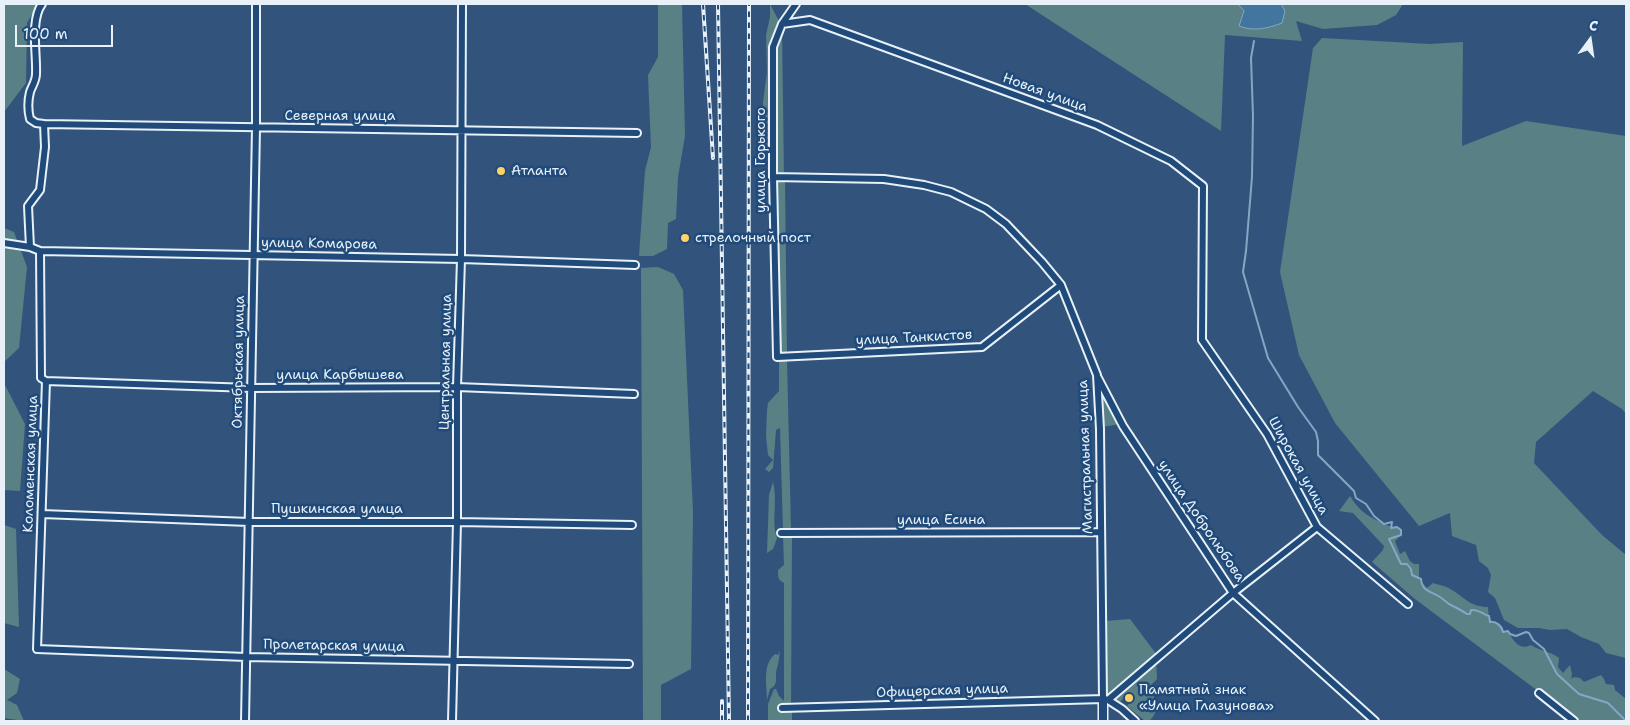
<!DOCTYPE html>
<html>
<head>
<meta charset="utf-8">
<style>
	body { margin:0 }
	#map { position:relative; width:1630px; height:725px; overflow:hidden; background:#32547c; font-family:"Shantell Sans",sans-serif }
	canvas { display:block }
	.frame { position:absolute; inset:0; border:5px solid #e8f1f8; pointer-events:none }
	.north { position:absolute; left:1565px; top:15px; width:50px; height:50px; -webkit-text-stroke:4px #1f4a7a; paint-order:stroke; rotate:14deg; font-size:14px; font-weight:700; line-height:20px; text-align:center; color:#e8f1f8 }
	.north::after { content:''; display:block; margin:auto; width:18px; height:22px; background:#e8f1f8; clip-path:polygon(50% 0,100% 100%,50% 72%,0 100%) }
	.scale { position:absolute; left:15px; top:25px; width:98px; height:22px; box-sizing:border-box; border:2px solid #e8f1f8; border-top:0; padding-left:6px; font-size:15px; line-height:18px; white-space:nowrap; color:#e8f1f8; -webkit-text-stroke:4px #1f4a7a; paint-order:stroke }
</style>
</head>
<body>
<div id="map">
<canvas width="1630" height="725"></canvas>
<div class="frame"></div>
<div class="north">С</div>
<div class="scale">100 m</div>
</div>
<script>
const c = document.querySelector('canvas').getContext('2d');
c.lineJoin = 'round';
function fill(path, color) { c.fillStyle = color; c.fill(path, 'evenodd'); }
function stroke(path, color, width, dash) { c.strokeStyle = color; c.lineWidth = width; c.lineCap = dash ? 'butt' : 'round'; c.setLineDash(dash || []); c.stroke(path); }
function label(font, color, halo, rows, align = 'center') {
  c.font = font + ' "Shantell Sans",sans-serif'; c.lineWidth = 5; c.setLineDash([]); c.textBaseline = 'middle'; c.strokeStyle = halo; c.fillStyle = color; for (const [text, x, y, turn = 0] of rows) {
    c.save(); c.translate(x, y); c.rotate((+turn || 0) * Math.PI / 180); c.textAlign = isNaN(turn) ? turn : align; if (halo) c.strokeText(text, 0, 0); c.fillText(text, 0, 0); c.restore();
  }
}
const green = new Path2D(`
	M4 4H38L27 23 26 83 4 112Z
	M658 4H682L685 136 678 177 676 219 668 223 667 249 653 256H639L645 171 651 147 648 75 658 57Z
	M770 4 780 23 771 46V151H767L763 145V102L767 72 766 35 770 17Z
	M1025 4H1403L1396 15 1377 25 1323 29 1296 21 1302 41 1225 35 1221 131Z
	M782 29 784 175H775V48Z
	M1322 38 1430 44 1463 42 1462 146 1526 121 1626 136V414L1622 409 1593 391 1536 442 1534 463 1602 535 1626 555V658L1606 653 1599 644 1581 637 1567 629 1550 630 1539 628H1518L1504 620 1495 598 1488 592 1491 575 1488 568 1479 561 1476 545 1452 536 1450 513 1419 526 1335 423 1299 355 1280 272 1313 48Z
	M775 180H785L787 355 779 354Z
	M4 228 14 232 27 267 19 348 4 362Z
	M658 267 674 274 683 290 693 512 691 669 661 685V721H643L641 268Z
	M779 360H787L791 530H783L780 428 776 430 773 468 769 472 765 469 773 460 768 455 766 436 767 411 768 403 779 391Z
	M4 383 25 424 20 491 4 490Z
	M1099 386 1120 424 1102 427Z
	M773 482C778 501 771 522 777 538L773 549 767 553 769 495Z
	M1350 496C1362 516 1373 518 1393 528H1398L1401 531V535L1395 541 1400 554 1405 551 1410 561 1414 564H1419V579L1427 588 1433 583C1439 585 1447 586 1452 590 1465 598 1471 607 1488 607L1489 620 1498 623 1503 628V632L1508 631C1513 641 1520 651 1531 645 1540 651 1550 651 1559 658L1558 667 1563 673 1570 665 1572 674 1571 679 1574 677 1580 678 1584 682 1601 675 1604 679 1606 684 1614 685 1615 690 1626 699V715L1623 720 1578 721 1415 599 1372 562 1383 550 1384 546 1353 513 1339 511Z
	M4 525 16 529 19 627 4 623Z
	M783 535H792L791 705 780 706V710H792V721H768V704L774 689H776L779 696 784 701V583C778 580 778 577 778 570L784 565Z
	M1130 619 1157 655 1111 694 1106 695 1105 621Z
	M780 651C779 658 779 662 777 668 774 676 780 684 770 689L767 700C767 684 762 665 775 654L778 655Z
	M1156 660 1157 679 1149 687 1158 706 1153 717 1149 721H1145L1127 706 1134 697 1129 692 1120 702 1113 698Z
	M4 669 20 679 17 693 7 700 17 705 24 721 4 718Z`);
const water = new Path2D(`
	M1238 4H1281L1285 11 1282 23C1269 28 1254 32 1239 26L1244 11Z`);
const stream = new Path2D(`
	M1254 41 1251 58 1253 116 1252 177 1246 251 1243 272 1268 358 1298 407 1316 432 1318 441V455L1354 491 1356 498 1366 504 1374 516 1384 524 1392 522 1391 528 1397 527 1401 530V535L1389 539 1401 564H1407L1411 569 1412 575 1421 579C1422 592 1431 591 1440 597 1443 599 1446 602 1449 604 1455 607 1461 610 1467 614H1470L1471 610C1478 609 1483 614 1489 616L1490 622C1496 621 1502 626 1503 632L1508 631 1510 634 1516 636 1526 632 1529 633 1533 640 1544 649 1557 674 1579 694 1608 703 1626 721`);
const minor = new Path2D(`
	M796 4 782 24 773 47V177L777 357 982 347 1061 285
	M44 124 637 133
	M773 177 884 179 924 185 951 192 986 209 1006 224 1042 262 1061 285 1097 375 1100 429 1103 699
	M4 243 30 247 40 251 461 259 635 265
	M30 247 28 206 40 190 45 147 44 124 36 123 30 119C28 111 28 100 30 92 32 86 36 81 36 74 37 54 30 20 42 4
	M40 251 41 378 46 381 37 649 246 657 629 664
	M1098 378 1123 426 1233 593 1375 721
	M46 381 251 388 457 387 634 394
	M42 514 249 522H457L632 525
	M1317 527 1408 604
	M781 533 1101 532
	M1539 693 1574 721
	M1108 700 1122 709 1135 721
	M782 708 1103 699 1108 700 1233 593 1317 527 1267 434 1202 340 1203 186 1171 161 1097 125 810 20 782 24
	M245 721 256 128V4
	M452 721 457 522V387L461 259 462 4`);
const tertiary = new Path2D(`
	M1103 699V721`);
const rail = new Path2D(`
	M703 4 713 158
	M718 4 729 721
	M722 721V701
	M748 721 749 4`);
const markers = [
	[501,171,5,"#ffd166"],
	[685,238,5,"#ffd166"],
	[1129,698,5,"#ffd166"]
];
const streetNames = [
	["Новая улица",1045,93,20],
	["Северная улица",340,116],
	["улица Горького",761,160,-90],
	["улица Комарова",319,244,1],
	["улица Танкистов",914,338,-3],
	["Октябрьская улица",239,362,-89],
	["Центральная улица",446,362,-89],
	["улица Карбышева",340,375],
	["Магистральная улица",1086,457,-92],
	["Коломенская улица",31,464,-88],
	["Широкая улица",1298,466,61],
	["Пушкинская улица",337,509],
	["улица Есина",941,520],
	["улица Добролюбова",1201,521,56],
	["Пролетарская улица",334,646,1],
	["Офицерская улица",942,691,-2]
];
const poiNames = [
	["Атланта",511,171],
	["стрелочный пост",695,238],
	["Памятный знак",1139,690],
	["«Улица Глазунова»",1139,706]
];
fill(green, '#598085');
fill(water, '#42769f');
stroke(water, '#84a7c3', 1);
stroke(stream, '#84a7c3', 2);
stroke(minor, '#e8f1f8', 10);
stroke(tertiary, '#e8f1f8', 11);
stroke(minor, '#1f4a7a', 6);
stroke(tertiary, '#1f4a7a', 8);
stroke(rail, '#e8f1f8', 4);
stroke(rail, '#1f4a7a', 2, [5.5]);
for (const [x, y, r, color] of markers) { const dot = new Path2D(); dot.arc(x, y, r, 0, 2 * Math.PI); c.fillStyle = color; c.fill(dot); stroke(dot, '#1f4a7a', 2); }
label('14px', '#e8f1f8', '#1f4a7a', streetNames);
label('14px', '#e8f1f8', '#1f4a7a', poiNames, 'left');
</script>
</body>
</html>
